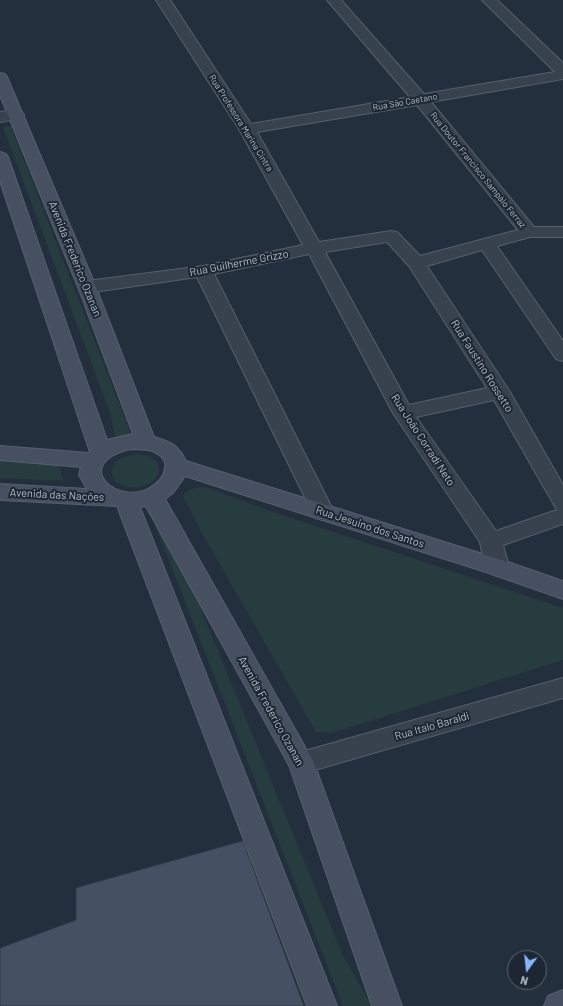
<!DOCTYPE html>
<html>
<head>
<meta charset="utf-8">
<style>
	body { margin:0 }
	#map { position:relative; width:563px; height:1006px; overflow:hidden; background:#242f3e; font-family:Barlow,sans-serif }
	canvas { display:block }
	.north { position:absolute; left:507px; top:950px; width:40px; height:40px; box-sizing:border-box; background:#1d2633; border:1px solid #59626f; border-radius:50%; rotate:195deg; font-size:11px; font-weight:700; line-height:16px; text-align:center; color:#b4bcc9 }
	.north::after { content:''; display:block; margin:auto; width:14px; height:18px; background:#8ab4f8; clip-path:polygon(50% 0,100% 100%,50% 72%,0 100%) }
</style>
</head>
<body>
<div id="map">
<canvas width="563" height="1006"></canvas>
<div class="north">N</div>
</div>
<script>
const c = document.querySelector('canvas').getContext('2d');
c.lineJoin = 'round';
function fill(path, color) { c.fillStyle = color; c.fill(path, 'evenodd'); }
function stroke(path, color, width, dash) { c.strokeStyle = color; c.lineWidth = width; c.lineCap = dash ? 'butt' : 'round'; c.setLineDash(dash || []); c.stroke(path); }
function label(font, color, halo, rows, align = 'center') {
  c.font = font + ' Barlow,sans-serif'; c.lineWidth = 4; c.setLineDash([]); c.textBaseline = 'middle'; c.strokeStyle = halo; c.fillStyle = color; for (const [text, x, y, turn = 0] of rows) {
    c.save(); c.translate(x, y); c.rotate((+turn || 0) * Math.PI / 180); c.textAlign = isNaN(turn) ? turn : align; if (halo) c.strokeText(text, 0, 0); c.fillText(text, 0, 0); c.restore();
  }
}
const green = new Path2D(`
	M8 126 11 127 132 436 115 439 111 415 3 127Z
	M137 454 150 456 158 463 159 473 153 481 141 487H127L115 482 111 473C115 458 122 457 137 454Z
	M0 460 59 464 63 481 0 478Z
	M206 487 267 510 563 608V660L332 733 316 732 203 535 183 496C189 488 196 487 206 487Z
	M157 502 343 956 372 1006H343L154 522 142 505Z`);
const building = new Path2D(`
	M243 841 304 1006H0V948L76 920V888Z`);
const street = new Path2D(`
	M156 0H170L251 124 410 97 327 0H341L424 94 555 72 482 0H497L563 63V79L431 102 534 227H563V237H530L497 246 563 341V361L556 359 482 250 427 266 510 392 563 485V524L503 545 509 567 505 573 497 576 489 573 485 567 480 542 393 413 309 254 214 274 334 512 331 518 323 520 315 518 312 512 197 277 87 293 80 291 78 287 80 283 87 281 203 266 303 245 239 129ZM417 105 518 230 420 256 397 232 391 231 319 242 257 132ZM387 242 409 266 487 388 409 405 325 252ZM494 400 557 510 496 531 416 417Z
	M16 110 22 112 24 115 22 118 0 122V112Z
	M563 678V698L301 774 292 771 288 763 292 755 301 752Z`);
const secondary = new Path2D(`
	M0 73 5 74 7 77 96 287 154 437C171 442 178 445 186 461L505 561 563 581V599L489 573 185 476 173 493 165 499 314 763 402 1006H372L289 765 146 506 140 507 337 1006H307L117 506 0 500V484L87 489 79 475 81 467 0 460V446L89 453 90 452 0 181V152L6 154 8 157 107 440 133 434 78 287 0 95ZM131 449C144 449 158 449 165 462 166 472 163 479 154 485 121 511 67 464 131 449Z
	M563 990V1006H544L548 996Z`);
const farStreetnames = [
	["Rua São Caetano",405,102,-10],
	["Rua Professora Marina Cintra",241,123,58],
	["Rua Doutor Francisco Sampáio Ferraz",478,170,51]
];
const streetNames = [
	["Avenida Frederico Ozanan",75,259,68],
	["Rua Guilherme Grizzo",239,263,-11],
	["Rua Faustino Rossetto",482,366,58],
	["Rua João Corradi Neto",423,440,57],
	["Avenida das Nações",57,495,3],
	["Rua Jesuino dos Santos",370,527,18],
	["Avenida Frederico Ozanan",271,711,61],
	["Rua Italo Baraldi",432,726,-16]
];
fill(green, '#263c3f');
fill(building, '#455162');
stroke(building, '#303945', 1);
stroke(street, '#565f6c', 2);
stroke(secondary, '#565f6c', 2);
fill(street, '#38414e');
fill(secondary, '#465061');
label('9px', '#b4bcc9', '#1d2633', farStreetnames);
label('11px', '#b4bcc9', '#1d2633', streetNames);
</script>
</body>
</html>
